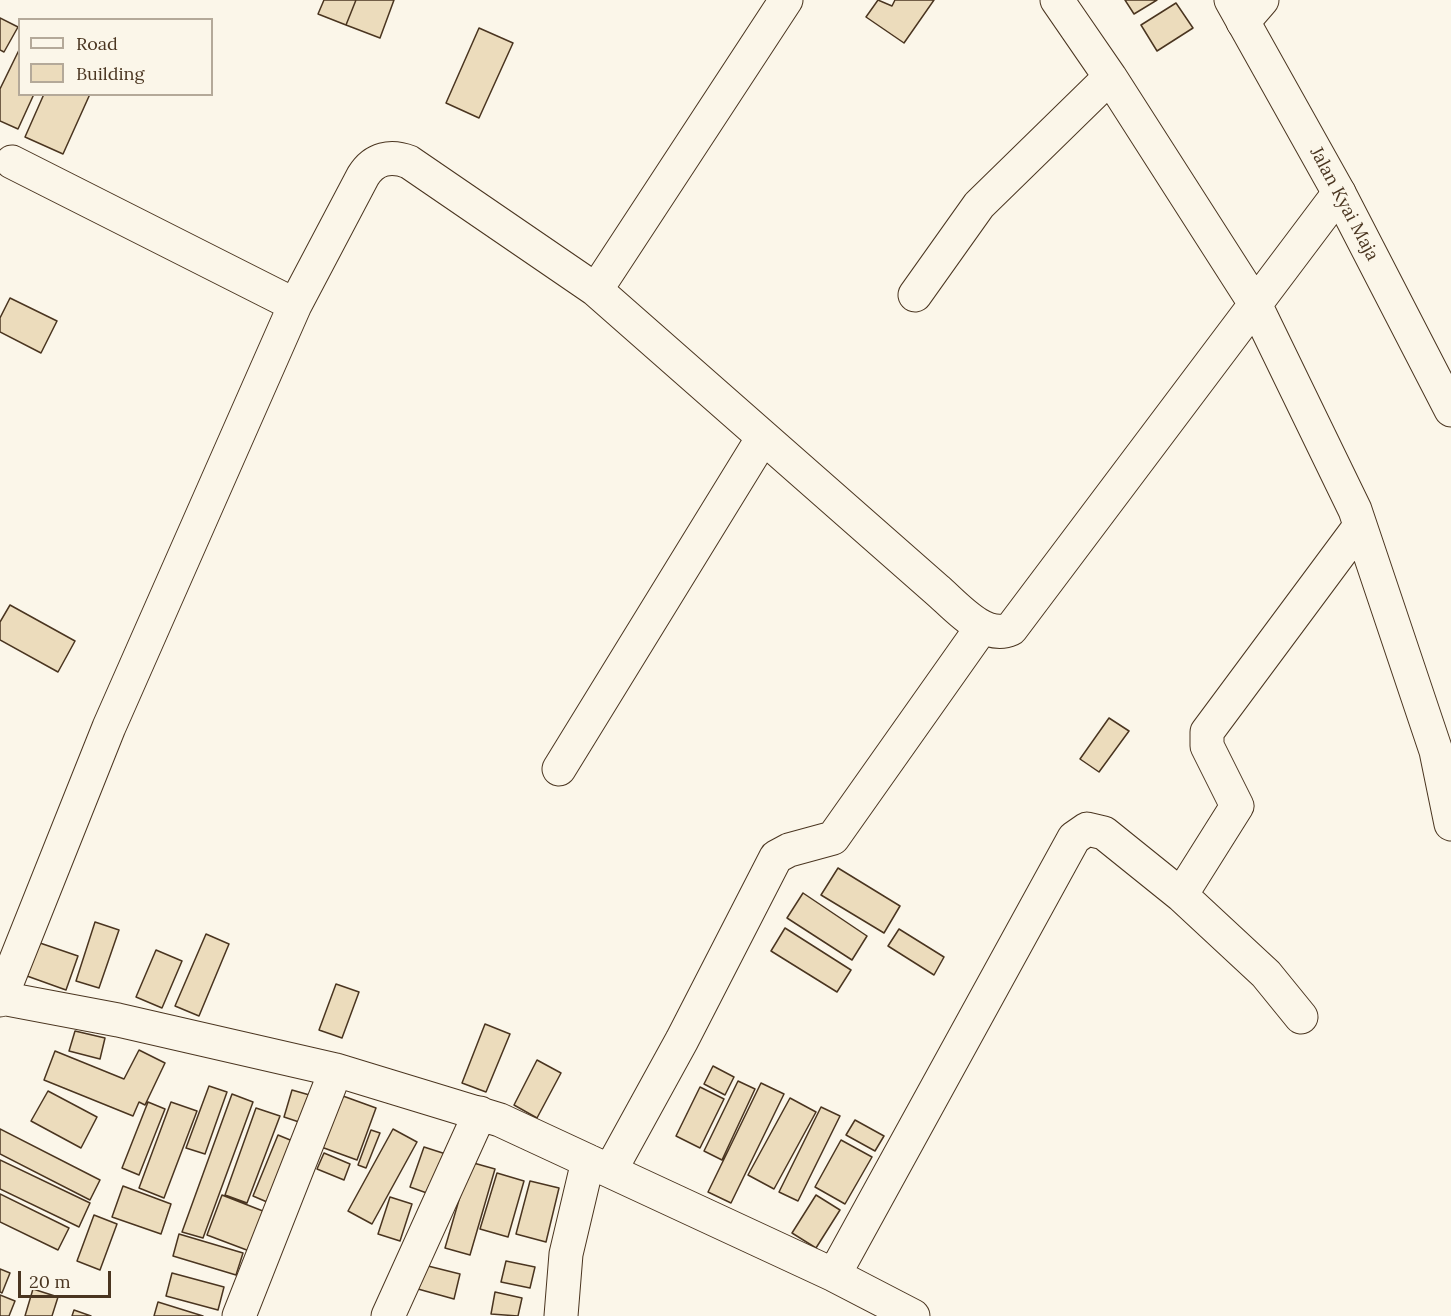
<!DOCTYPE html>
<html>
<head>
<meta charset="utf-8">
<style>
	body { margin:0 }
	#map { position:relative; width:1451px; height:1316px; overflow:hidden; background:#fbf6e9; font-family:Lora,serif }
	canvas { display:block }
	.legend { position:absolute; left:18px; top:18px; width:195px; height:78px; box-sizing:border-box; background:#fbf6e9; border:2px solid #b4a999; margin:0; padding:8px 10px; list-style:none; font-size:18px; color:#4a3520 }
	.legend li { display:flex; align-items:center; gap:12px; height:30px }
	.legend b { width:30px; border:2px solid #b4a999 }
	.scale { position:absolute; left:18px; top:1271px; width:93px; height:27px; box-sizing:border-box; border:3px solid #4a3520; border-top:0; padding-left:8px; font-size:18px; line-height:21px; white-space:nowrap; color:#4a3520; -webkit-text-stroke:4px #fbf6e9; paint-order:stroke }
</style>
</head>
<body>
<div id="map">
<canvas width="1451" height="1316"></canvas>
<ul class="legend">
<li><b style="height:8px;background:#fbf6e9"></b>Road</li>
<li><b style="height:16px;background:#ecdcbc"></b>Building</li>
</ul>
<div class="scale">20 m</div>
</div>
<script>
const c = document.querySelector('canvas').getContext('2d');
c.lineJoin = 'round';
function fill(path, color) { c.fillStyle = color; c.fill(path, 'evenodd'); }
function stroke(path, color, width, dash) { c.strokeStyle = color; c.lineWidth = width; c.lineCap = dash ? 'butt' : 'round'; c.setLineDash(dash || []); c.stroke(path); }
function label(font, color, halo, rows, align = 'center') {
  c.font = font + ' Lora,serif'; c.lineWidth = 4.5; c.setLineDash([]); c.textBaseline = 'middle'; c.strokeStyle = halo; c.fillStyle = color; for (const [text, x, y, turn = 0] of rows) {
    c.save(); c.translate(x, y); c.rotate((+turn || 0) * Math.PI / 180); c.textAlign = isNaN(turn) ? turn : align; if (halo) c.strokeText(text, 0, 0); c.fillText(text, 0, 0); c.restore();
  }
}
const building = new Path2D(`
	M324 0H356L346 25 318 14Z
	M356 0H394L380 38 346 25Z
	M878 0 892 6 895 0H934L904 43 866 17Z
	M1125 0H1157L1134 14Z
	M1176 3 1193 28 1157 51 1141 25Z
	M0 18 18 27 4 52 0 50Z
	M479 28 513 43 479 118 446 103Z
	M20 48V94H34L18 129 0 121V89Z
	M44 94H90L63 154 25 137Z
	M10 298 57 321 41 353 0 332V318Z
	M10 605 75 641 58 672 0 640V622Z
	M1109 718 1129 731 1099 772 1080 759Z
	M838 868 900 906 884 933 821 895Z
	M803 893 867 936 852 960 787 918Z
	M95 922 119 930 99 988 76 981Z
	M785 928 851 970 837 992 771 951Z
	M899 929 944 957 934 975 888 946Z
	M206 934 229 944 199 1016 175 1006Z
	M40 943 78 956 66 990 27 976Z
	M156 950 182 961 162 1008 136 997Z
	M336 984 359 992 342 1038 319 1030Z
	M485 1024 510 1034 486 1092 462 1083Z
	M75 1031 105 1038 100 1059 69 1051Z
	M139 1050 165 1063 145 1105 139 1102 133 1116 44 1080 55 1051 124 1079Z
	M537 1060 561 1073 537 1118 514 1105Z
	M713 1066 734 1077 725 1095 704 1084Z
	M738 1081 755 1089 722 1160 704 1151Z
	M761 1083 784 1094 731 1203 708 1192Z
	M209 1086 227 1092 205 1154 186 1148Z
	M700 1087 724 1099 700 1148 676 1136Z
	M292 1090 320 1098 311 1126 284 1117Z
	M48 1091 97 1117 81 1148 31 1121Z
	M332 1092 376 1108 357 1160 313 1144Z
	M232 1094 253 1102 203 1238 182 1232Z
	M790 1098 816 1112 774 1189 748 1175Z
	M148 1102 165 1109 139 1175 122 1168Z
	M171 1102 197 1111 164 1198 139 1188Z
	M821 1107 840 1116 798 1201 779 1192Z
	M256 1108 280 1116 247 1203 225 1195Z
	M855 1120 884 1136 875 1151 846 1135Z
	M0 1129 100 1180 90 1200 0 1154Z
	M393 1129 417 1142 372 1224 348 1211Z
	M371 1130 380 1133 366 1168 358 1165Z
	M278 1135 300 1144 274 1205 253 1196Z
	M841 1140 872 1157 845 1204 815 1187Z
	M424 1147 452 1156 438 1197 410 1187Z
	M324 1153 350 1164 344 1180 317 1169Z
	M0 1160 90 1203 79 1227 0 1189Z
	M470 1162 495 1169 470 1255 445 1248Z
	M497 1173 524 1181 508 1237 480 1229Z
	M530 1181 559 1188 546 1242 516 1234Z
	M123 1186 171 1204 161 1234 112 1217Z
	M0 1194 69 1228 58 1250 0 1222Z
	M222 1195 268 1213 252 1252 207 1235Z
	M816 1195 840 1210 816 1248 792 1233Z
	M390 1197 412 1204 400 1241 378 1234Z
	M94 1215 117 1224 100 1270 77 1261Z
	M179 1234 243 1253 236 1275 173 1256Z
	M506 1261 535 1267 530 1288 501 1282Z
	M424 1265 460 1274 454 1299 418 1289Z
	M0 1269 10 1273 2 1293 0 1292Z
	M172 1273 224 1287 218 1310 166 1296Z
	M33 1289 58 1297 52 1316H25Z
	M495 1292 522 1298 518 1316 491 1314Z
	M0 1295 15 1301 9 1316H0Z
	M158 1302 203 1316H154Z
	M74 1310 91 1316H72Z`);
const minor = new Path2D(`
	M1057 0 1110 77 1254 302 1355 510 1436 751 1451 824
	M1243 22 1262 0
	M12 162 295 305
	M596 290 786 0
	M915 295 979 205 1110 77
	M559 769 762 439
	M1181 895 1237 806 1207 746V732L1360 526
	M1 998 118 1020 336 1070 500 1120 834 1275 913 1316
	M0 1000 109 727 295 305 363 176C374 158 391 155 409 162L596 290 936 589C955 605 984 641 1011 629L1339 193
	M610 1171 682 1040 776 857 789 850 833 838 982 627
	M834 1275 1074 838 1087 829 1104 833 1181 895 1266 974 1301 1017
	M239 1316 336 1070
	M388 1316 480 1113
	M561 1316 566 1254 588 1161`);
const major = new Path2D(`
	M1231 0 1339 193 1451 410`);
const streetNames = [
	["Jalan Kyai Maja",1344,204,62]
];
fill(building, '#ecdcbc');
stroke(building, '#4a3520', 1.5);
stroke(minor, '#4a3520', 35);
stroke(major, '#4a3520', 35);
stroke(minor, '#fbf6e9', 33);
stroke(major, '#fbf6e9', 33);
label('18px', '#4a3520', '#fbf6e9', streetNames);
</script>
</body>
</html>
